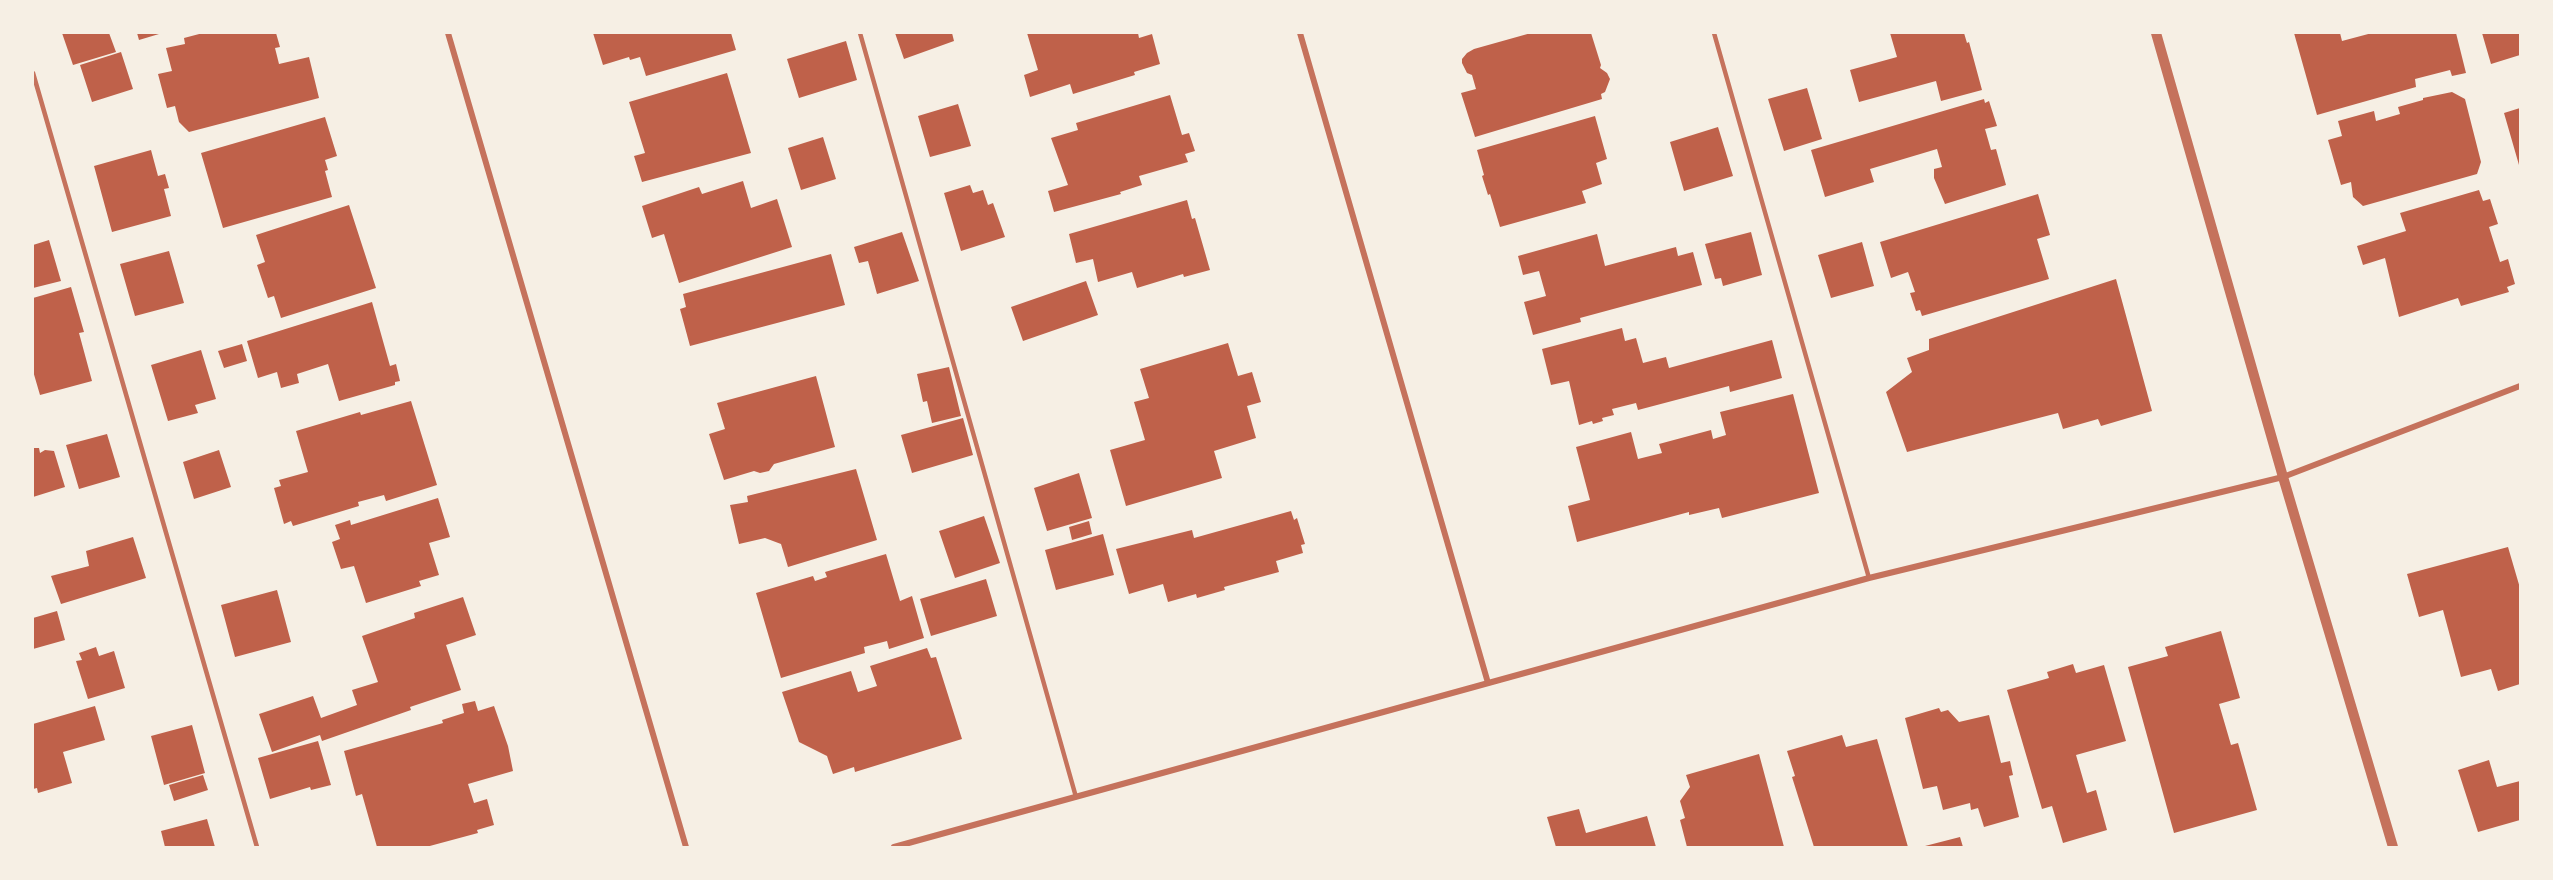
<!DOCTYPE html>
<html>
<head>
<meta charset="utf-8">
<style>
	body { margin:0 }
	#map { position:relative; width:2553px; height:880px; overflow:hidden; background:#f6efe4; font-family:"Asap Condensed",sans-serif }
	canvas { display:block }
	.frame { position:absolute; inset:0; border:34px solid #f6efe4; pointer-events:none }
</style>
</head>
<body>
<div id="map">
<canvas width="2553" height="880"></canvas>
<div class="frame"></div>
</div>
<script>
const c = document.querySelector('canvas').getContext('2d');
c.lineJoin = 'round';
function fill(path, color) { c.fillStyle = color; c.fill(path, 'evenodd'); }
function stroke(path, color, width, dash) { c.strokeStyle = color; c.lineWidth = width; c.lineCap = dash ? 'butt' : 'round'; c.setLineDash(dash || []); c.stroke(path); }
const building = new Path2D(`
	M62 33H109L116 52 73 65Z
	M137 33H159V34L139 40Z
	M203 33H276L280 47 275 48 279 64 309 57 319 98 189 132 179 122 175 106 167 108 158 74 172 71 166 48 185 44 184 38Z
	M593 33H731L736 50 646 76 640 57 630 60 629 57 603 65Z
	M895 33H952L954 41 904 59Z
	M1027 33H1138L1139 38 1152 34 1160 64 1134 72 1135 75 1073 94 1070 84 1030 97 1024 75 1038 70Z
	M1531 33H1591L1601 65 1600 68 1607 73 1610 79 1605 92 1601 94 1602 99 1475 137 1461 93 1476 89 1472 75 1467 73 1462 63V59L1467 53 1474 49Z
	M1890 33H1964L1967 43 1969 42 1982 90 1941 101 1936 81 1859 102 1850 70 1897 57Z
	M2294 33H2340L2342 41 2372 33H2456L2466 73 2452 76 2450 70 2415 79 2416 87 2317 115Z
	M2482 33H2520V55L2491 64Z
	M846 41 857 80 799 98 787 59Z
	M121 52 133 89 92 102 80 65Z
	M727 73 751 153 642 182 634 156 645 153 629 102Z
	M1807 88 1822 139 1784 151 1768 99Z
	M2452 92 2465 99 2481 162 2477 174 2363 206 2353 197 2351 182 2341 185 2328 140 2342 136 2338 121 2374 111 2376 121 2400 114 2398 107 2423 100V98Z
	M1170 95 1182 135 1189 133 1195 151 1185 154 1188 162 1139 176 1142 185 1120 192 1121 194 1054 212 1048 191 1068 185 1051 138 1078 130 1076 123Z
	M1984 99 1985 103 1989 101 1997 126 1985 129 1991 150 1996 149 2006 185 1945 204 1934 178V169L1942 167 1937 149 1870 169 1874 182 1825 197 1811 150Z
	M958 104 971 146 930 157 918 116Z
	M2520 108V165H2519L2504 113Z
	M1595 116 1607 159 1596 163 1602 184 1582 191 1586 203 1500 227 1490 194 1488 195 1482 176 1484 175 1477 150Z
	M325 117 337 156 325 160 328 170 325 171 332 197 223 228 201 153Z
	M1718 127 1733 176 1684 191 1670 142Z
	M823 137 836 179 801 190 788 148Z
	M151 150 158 176 165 174 169 188 164 189 171 216 112 232 94 166Z
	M743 181 751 208 777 199 792 247 679 283 664 234 652 238 642 206 699 187 702 194Z
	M970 185 973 193 983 190 988 205 993 203 1005 237 961 251 944 193Z
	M2479 190 2483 201 2490 199 2498 224 2489 227 2500 262 2508 259 2515 284 2507 287 2509 292 2461 306 2458 298 2399 317 2385 258 2363 265 2357 246 2406 231 2400 213Z
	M2038 194 2050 235 2037 239 2049 279 1922 316 1920 310 1916 311 1910 293 1915 292 1908 272 1891 278 1880 242Z
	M1187 200 1192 219 1195 218 1210 270 1184 277 1183 274 1137 288 1132 272 1098 282 1093 259 1076 263 1069 234Z
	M349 205 376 288 281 318 274 296 268 298 257 265 265 262 256 235Z
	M902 232 919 281 877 294 868 261 859 263 854 247Z
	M1751 232 1762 275 1723 286 1721 278 1715 279 1705 244Z
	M1597 234 1605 266 1676 247 1678 256 1693 252 1702 285 1580 318 1581 322 1533 335 1524 302 1546 296 1539 271 1523 275 1518 256Z
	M49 240 61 281 33 288V245Z
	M1862 242 1874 286 1831 298 1818 255Z
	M169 251 184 303 135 316 120 264Z
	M831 254 845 305 690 346 680 309 686 307 683 294Z
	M2116 279 2152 411 2101 426 2098 419 2063 429 2058 413 1907 452 1886 392 1912 372 1907 358 1929 350V339Z
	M1086 281 1098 315 1023 341 1011 307Z
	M71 287 84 332 79 333 92 381 40 395 33 371V298Z
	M372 302 390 366 396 364 400 381 395 382V385L339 401 328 364 297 374 299 383 281 388 277 372 258 378 247 341Z
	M1622 328 1625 341 1636 338 1643 363 1666 357 1669 368 1772 340 1782 378 1730 392 1729 386 1638 410 1636 403 1612 409 1614 415 1602 418 1603 421 1593 424 1592 421 1579 425 1569 381 1551 385 1542 349Z
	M1228 343 1238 376 1252 372 1261 402 1247 406 1256 438 1214 451 1222 478 1126 506 1110 450 1145 440 1134 402 1149 398 1140 369Z
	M242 344 247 361 224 368 218 351Z
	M201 350 216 399 195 405 198 413 168 421 151 365Z
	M949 367 961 416 932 423 927 401 923 402 917 374Z
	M816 376 835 447 774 464 769 471 760 473 754 471 724 480 709 434 725 429 717 403Z
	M1793 394 1819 493 1722 518 1719 508 1689 515V512L1577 542 1568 506 1590 500 1576 447 1631 432 1638 459 1662 453 1659 444 1711 430 1713 439 1726 435 1720 412Z
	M411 401 437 485 386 501 384 495 358 502 359 506 293 526 291 521 284 524 274 488 281 486 279 480 308 472 296 431 360 412 361 415Z
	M963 418 973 455 912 473 901 435Z
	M107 434 120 477 79 489 66 445Z
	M33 448H39L40 453 45 450 54 451 65 487 33 497Z
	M219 450 231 487 194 499 183 462Z
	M856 469 877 540 788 567 781 544 765 538 739 544 730 505 748 502 747 496Z
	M1079 473 1092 518 1047 531 1034 488Z
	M438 498 450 537 429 543 439 575 419 581 421 586 366 603 354 566 341 569 332 542 340 539 335 525 350 520 351 525Z
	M1291 511 1294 520 1297 518 1305 544 1301 545 1303 553 1276 561 1279 572 1224 587 1225 590 1197 598 1196 594 1168 602 1163 584 1129 594 1116 549 1192 530 1194 538Z
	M984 516 1000 563 955 578 939 531Z
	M1089 521 1092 534 1072 540 1069 527Z
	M1103 534 1114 575 1056 590 1045 550Z
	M133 537 146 578 61 604 51 576 89 566 86 551Z
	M2508 547 2520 588V684L2498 691 2491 669 2461 677 2443 610 2419 617 2407 574Z
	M886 554 900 601 912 596 924 638 889 649 887 641 864 647 865 653 781 678 756 593 813 576 815 581 827 577 825 572Z
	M986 579 997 616 931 636 920 599Z
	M277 590 291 642 235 657 221 605Z
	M463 597 476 635 446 645 461 690 410 707 411 710 322 741 320 735 272 752 259 714 313 696 321 718 357 705 352 690 378 682 362 636 415 618 414 613Z
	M57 611 65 640 33 649V618Z
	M2221 631 2240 698 2219 704 2231 745 2238 743 2257 810 2174 833 2128 667 2168 656 2165 647Z
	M96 647 99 656 114 651 125 688 88 699 76 661 82 660 79 653Z
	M927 648 931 658 936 657 962 739 855 772 854 767 833 774 827 756 799 742 782 692 851 671 858 692 877 686 870 666Z
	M2073 664 2076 673 2104 665 2126 741 2076 755 2087 793 2096 790 2107 830 2063 843 2052 806 2042 809 2007 690 2049 678 2047 672Z
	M475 701 478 711 494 706 508 746 513 771 468 784 474 803 487 799 494 825 477 830 478 833 426 847H377L362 794 356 796 344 751 443 723 442 720 464 713 462 704Z
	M95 706 105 740 63 752 72 783 38 793 37 788 33 789V724Z
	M1939 708 1941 712 1948 710 1959 722 1989 715 2001 763 2010 761 2013 775 2009 776 2019 817 1984 827 1978 808 1971 810 1970 803 1943 810 1937 786 1923 789 1905 718Z
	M192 725 205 773 164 785 151 736Z
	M1842 735 1846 747 1877 739 1908 847H1814L1792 777 1795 776 1787 751Z
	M318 741 331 785 311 790 310 787 270 799 258 758Z
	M1759 754 1784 847H1687L1680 820 1685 818 1680 801 1690 787 1686 775Z
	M2489 760 2497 787 2520 781V820L2478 832 2458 770Z
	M203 775 208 790 174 801 169 785Z
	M1579 809 1586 833 1647 816 1656 847H1556L1547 817Z
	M207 819 215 847H165L161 831Z
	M1960 837 1963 847H1925V846Z`);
const service = new Path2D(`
	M860 33 1076 797
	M1714 33 1869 578
	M33 73 257 847`);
const minor = new Path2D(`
	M448 33 686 847
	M1300 33 1488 683
	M894 847 1869 578 2283 477 2520 386`);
const tertiary = new Path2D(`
	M2156 33 2283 477 2393 847`);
fill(building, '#bf614a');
stroke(service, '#c5725c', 4.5);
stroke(minor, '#c5725c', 6);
stroke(tertiary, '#c5725c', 10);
</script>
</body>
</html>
